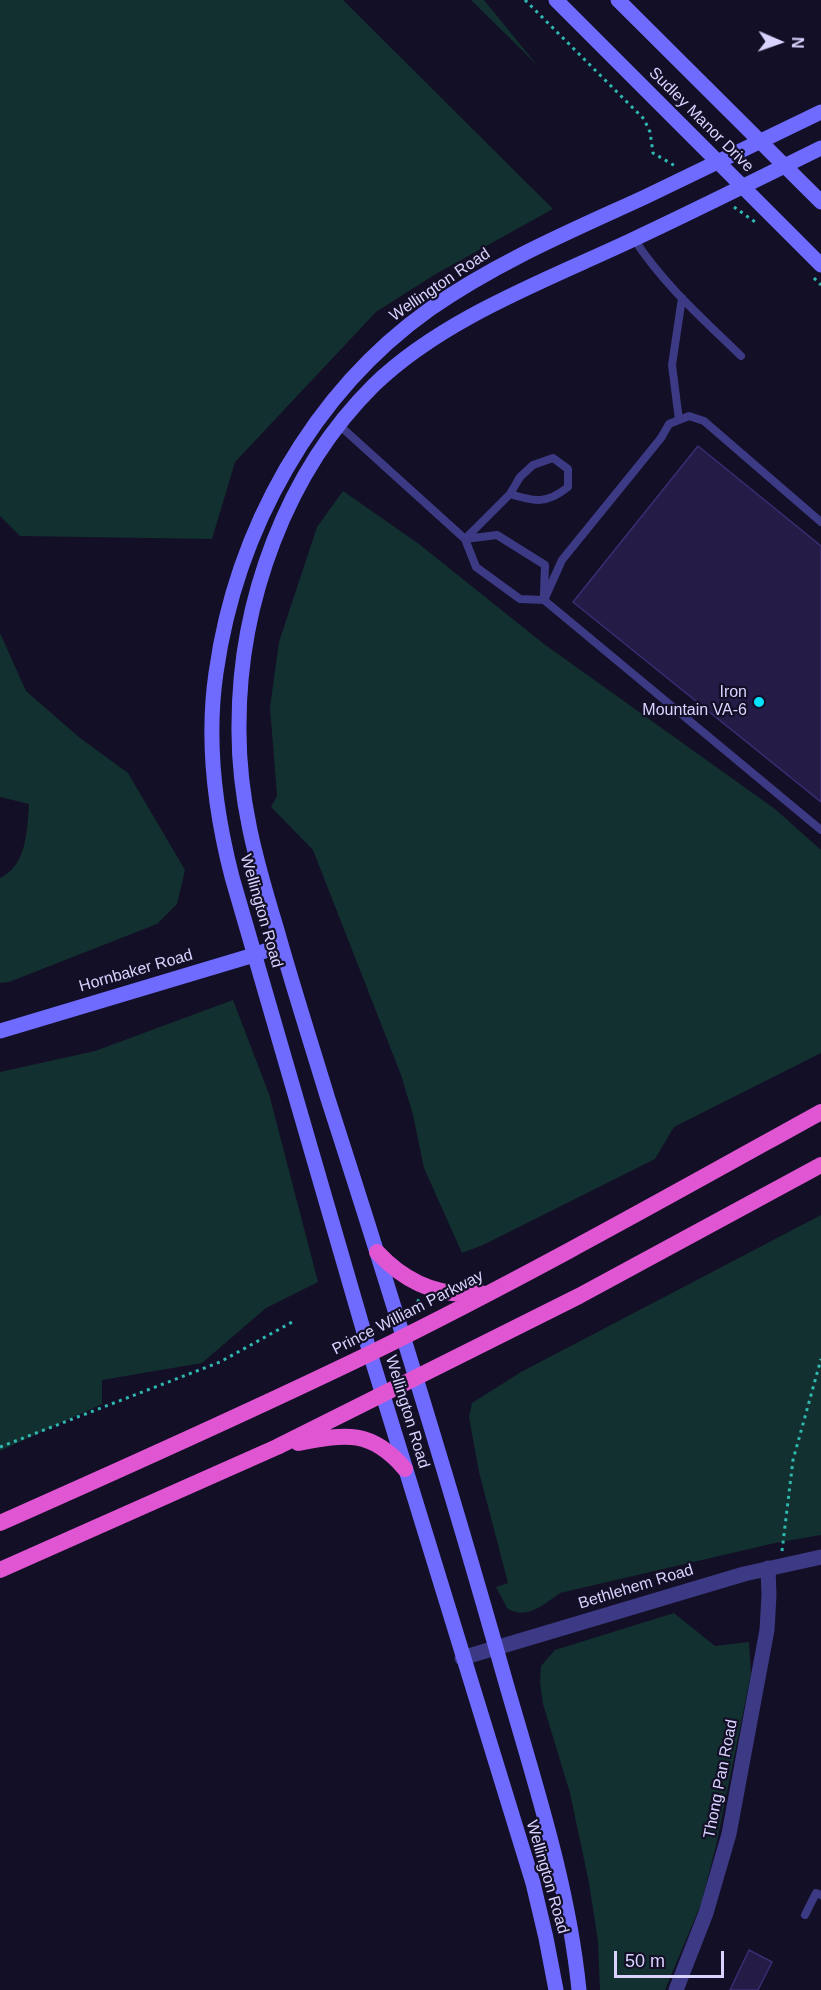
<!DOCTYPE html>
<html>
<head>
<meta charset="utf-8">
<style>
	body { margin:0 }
	#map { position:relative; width:821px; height:1990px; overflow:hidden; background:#130f26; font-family:Helvetica,sans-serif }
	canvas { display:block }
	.north { position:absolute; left:749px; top:12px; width:60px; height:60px; -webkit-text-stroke:4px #130f26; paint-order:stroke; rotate:92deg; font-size:16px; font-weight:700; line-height:24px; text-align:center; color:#d9d4ff }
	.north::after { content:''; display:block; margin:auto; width:21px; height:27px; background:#d9d4ff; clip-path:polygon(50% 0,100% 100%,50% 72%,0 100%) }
	.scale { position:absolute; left:614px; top:1951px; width:110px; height:27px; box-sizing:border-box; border:3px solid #d9d4ff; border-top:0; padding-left:8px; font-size:18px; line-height:21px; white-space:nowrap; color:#d9d4ff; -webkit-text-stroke:4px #130f26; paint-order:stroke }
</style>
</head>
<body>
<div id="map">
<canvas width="821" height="1990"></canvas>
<div class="north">N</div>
<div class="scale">50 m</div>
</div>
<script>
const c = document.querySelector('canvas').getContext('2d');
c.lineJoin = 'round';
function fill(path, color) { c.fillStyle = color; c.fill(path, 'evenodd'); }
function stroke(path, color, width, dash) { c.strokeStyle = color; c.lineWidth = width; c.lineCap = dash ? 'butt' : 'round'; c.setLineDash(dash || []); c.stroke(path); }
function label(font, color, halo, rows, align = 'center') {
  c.font = font + ' Helvetica,sans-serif'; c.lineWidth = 4.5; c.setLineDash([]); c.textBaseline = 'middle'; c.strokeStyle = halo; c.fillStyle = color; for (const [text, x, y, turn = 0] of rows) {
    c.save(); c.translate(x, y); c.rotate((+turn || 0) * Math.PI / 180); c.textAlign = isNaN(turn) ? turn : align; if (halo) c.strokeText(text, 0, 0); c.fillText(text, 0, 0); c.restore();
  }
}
const green = new Path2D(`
	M0 0H343L553 209 434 275 376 312 235 462 212 539 20 536 0 516Z
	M471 0H484L537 65Z
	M343 491 419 544 544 644 775 809 821 850V1053L674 1127 655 1159 483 1245 462 1253 424 1168 413 1115 401 1075 313 850 271 807 277 796 270 707 279 642 317 527Z
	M0 633 26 691 80 738 128 773 185 870 177 904 157 924 9 982 0 983V878C27 865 27 831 29 804L0 797Z
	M233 1000 269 1094 318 1282 266 1308 202 1363 102 1380V1404L0 1451V1072L95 1051Z
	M821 1215V1535L775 1543 560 1593C544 1604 527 1621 507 1608L496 1587 508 1583 479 1472 469 1417 472 1403 521 1372Z
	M674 1613 715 1646 749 1642 751 1674 716 1846 701 1904 665 1990H600L598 1941 589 1883 570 1793 543 1704 540 1683 541 1666 555 1650Z`);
const building = new Path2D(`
	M698 446 821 546V802L573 602Z
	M749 1950 772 1962 758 1990H730Z`);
const path = new Path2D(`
	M525 0 644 119 650 132 653 153 677 167
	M734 207 758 224
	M814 278 821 285
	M412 1316 419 1299
	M0 1447 220 1362 294 1321
	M782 1551 793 1460 821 1359`);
const service = new Path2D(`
	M634 239C664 285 702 318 741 356
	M679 420 672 365 682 298
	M339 425 465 539 476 567 520 599 544 600 821 830
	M465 539 510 494 520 477 533 465 553 458 568 469V487C547 504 535 502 510 494
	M465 539 497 535 545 565 544 595
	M544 600 562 560 661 438 669 424 689 416 704 421 821 522
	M805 1915 816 1893 821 1895`);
const minor = new Path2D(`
	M676 1990 706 1913 729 1834 767 1630 769 1595 768 1568`);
const tertiary = new Path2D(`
	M462 1658 744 1574 821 1557`);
const secondary = new Path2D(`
	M556 0 821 265
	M618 0 821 202
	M0 1031 254 955 281 945
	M556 1990 546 1938 533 1883 370 1353 232 877C215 811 206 741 216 673 236 530 312 393 430 309 497 262 571 231 645 197 704 169 762 140 821 112
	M579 1990C568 1880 532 1775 502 1669 448 1478 389 1288 328 1099 311 1043 293 987 277 930 256 861 238 798 239 725 239 602 286 472 374 385 443 318 547 280 632 240 696 210 758 179 821 148`);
const trunk = new Path2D(`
	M377 1252C405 1282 439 1298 481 1293
	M298 1443C346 1434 371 1429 405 1469
	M0 1523C124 1468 247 1413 369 1354 522 1279 671 1195 821 1112
	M0 1570 277 1447 579 1296 821 1165`);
const markers = [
	[759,702,6,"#00e5ff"]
];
const streetNames = [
	["Sudley Manor Drive",701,120,45],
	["Wellington Road",440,285,-34],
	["Wellington Road",261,911,74],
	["Hornbaker Road",136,971,-16],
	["Prince William Parkway",408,1313,-27],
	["Wellington Road",407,1412,73],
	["Bethlehem Road",636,1587,-17],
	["Thong Pan Road",721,1779,-79],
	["Wellington Road",547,1877,74]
];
const poiNames = [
	["Iron",747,693],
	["Mountain VA-6",747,711]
];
fill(green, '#12302f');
fill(building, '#241b47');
stroke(building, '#3b2d73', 1.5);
stroke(path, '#2fb8b0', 3, [3, 4.5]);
stroke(service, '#3d3a85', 8);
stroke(minor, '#3d3a85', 15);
stroke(tertiary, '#3d3a85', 15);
stroke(secondary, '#6f6bff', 15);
stroke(trunk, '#e055d1', 16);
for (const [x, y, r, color] of markers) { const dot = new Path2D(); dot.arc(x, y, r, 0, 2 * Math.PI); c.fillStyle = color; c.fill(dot); stroke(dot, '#130f26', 2); }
label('16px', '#d9d4ff', '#130f26', streetNames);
label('16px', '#d9d4ff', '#130f26', poiNames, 'right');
</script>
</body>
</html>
